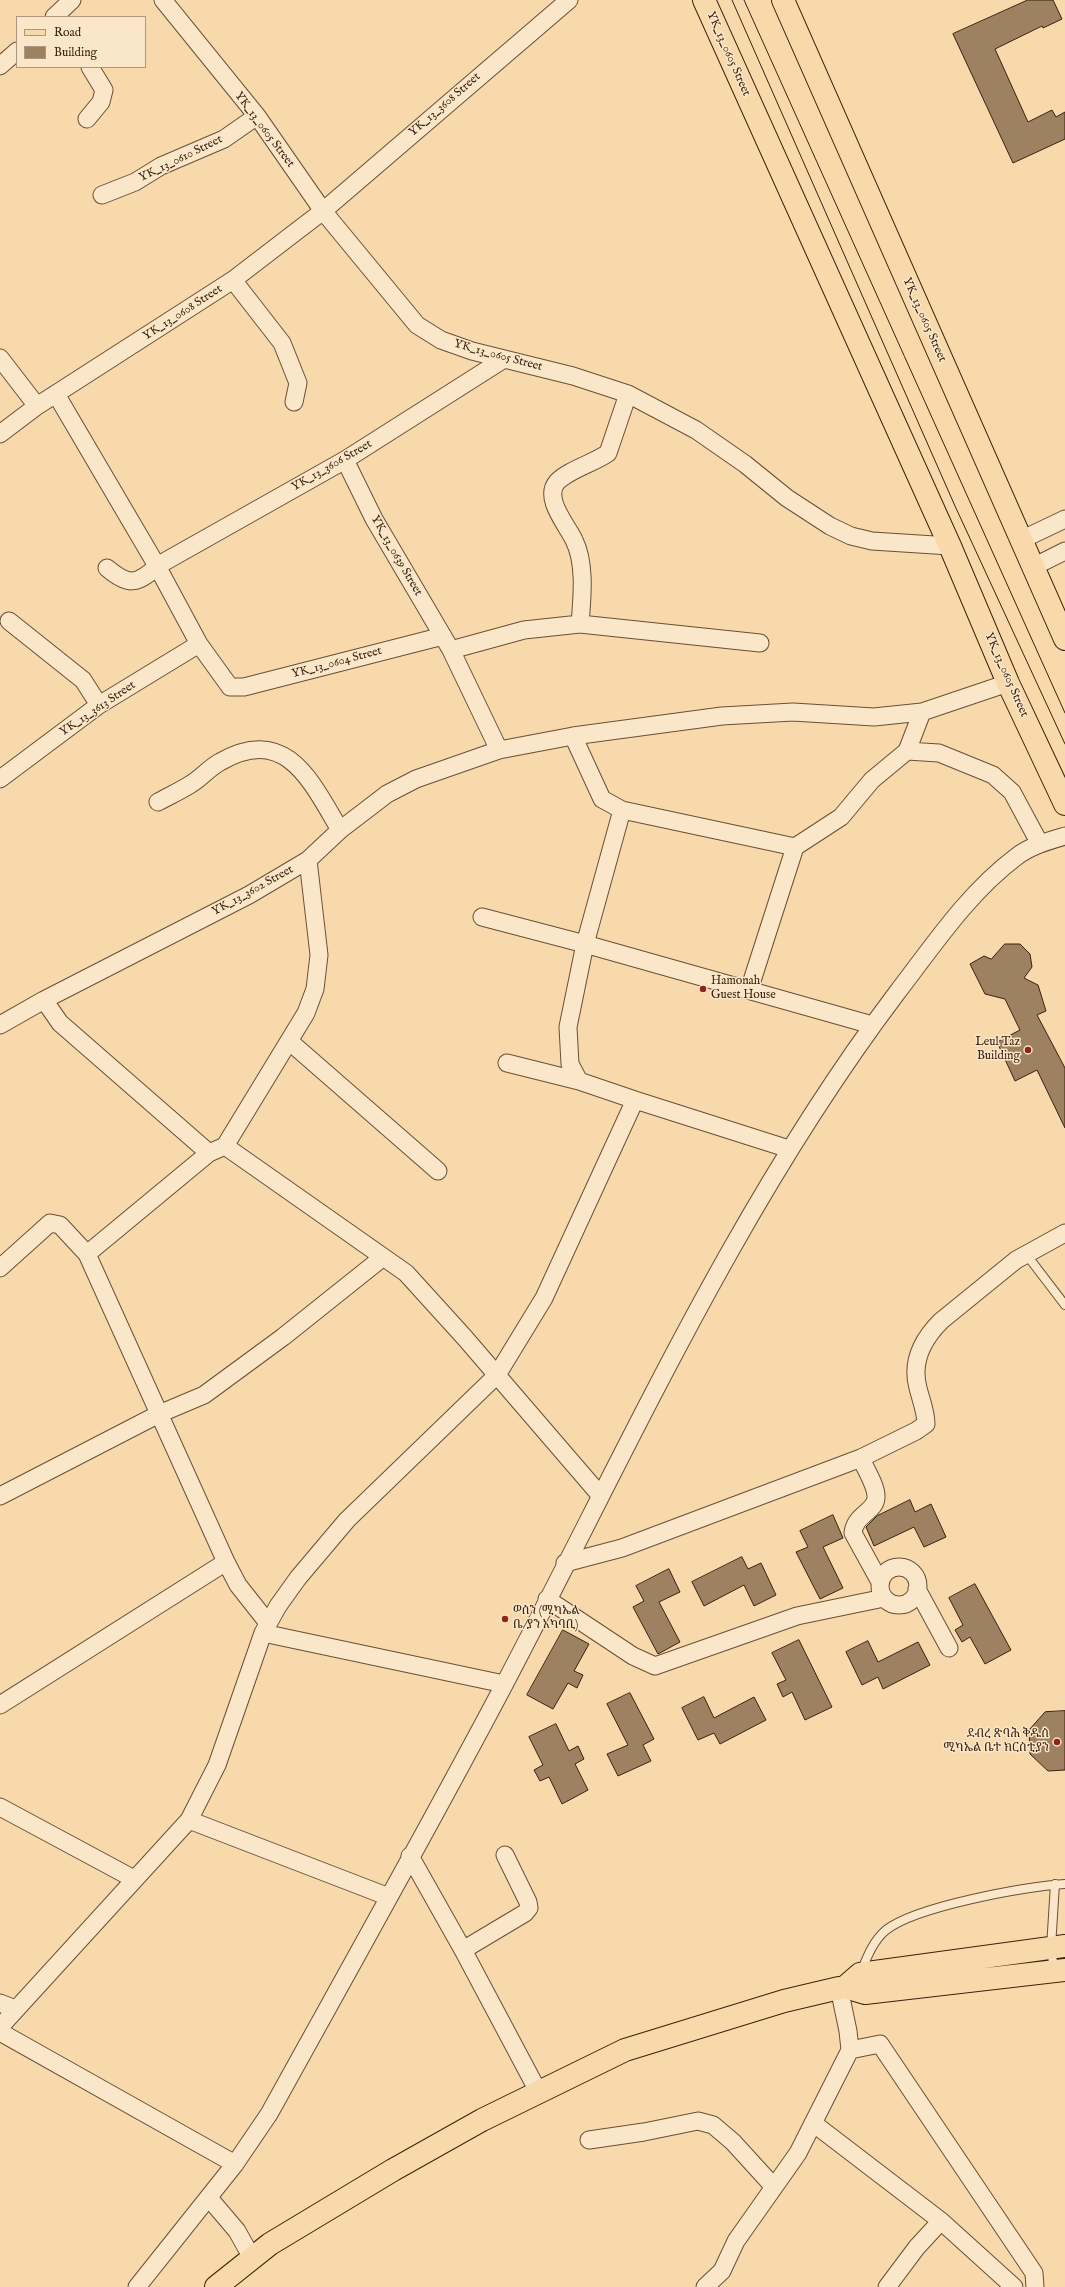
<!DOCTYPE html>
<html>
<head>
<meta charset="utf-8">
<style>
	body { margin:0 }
	#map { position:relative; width:1065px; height:2287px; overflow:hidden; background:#f7d9ab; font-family:"IM FELL English",serif }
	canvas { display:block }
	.legend { position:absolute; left:16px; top:16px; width:130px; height:52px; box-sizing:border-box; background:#fae6c8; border:1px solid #ae977e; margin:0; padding:5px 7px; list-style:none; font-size:12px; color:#3b210f }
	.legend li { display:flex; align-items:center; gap:8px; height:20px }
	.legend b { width:20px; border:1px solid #ae977e }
</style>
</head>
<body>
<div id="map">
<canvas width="1065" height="2287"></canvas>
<ul class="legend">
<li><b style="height:5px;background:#f7d9ab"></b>Road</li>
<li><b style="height:11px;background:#9d8160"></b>Building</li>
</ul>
</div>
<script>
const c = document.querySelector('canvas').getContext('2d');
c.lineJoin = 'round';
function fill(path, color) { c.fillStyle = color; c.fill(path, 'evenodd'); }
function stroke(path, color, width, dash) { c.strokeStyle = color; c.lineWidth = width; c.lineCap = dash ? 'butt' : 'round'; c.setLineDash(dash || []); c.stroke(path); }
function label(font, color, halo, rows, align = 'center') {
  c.font = font + ' "IM FELL English","Noto Serif Ethiopic",serif'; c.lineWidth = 3; c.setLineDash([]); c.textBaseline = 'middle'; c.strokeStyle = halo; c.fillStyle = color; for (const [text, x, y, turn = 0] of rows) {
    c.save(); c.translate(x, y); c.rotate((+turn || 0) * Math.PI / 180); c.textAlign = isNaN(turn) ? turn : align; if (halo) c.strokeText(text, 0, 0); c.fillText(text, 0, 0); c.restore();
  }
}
const building = new Path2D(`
	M1028 0H1053L1062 19 1043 28 1042 26 995 49 1028 122 1052 110 1056 117 1065 112V139L1013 163 953 34Z
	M1005 944H1020L1030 954 1032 967 1024 978 1038 985 1046 1011 1037 1015 1065 1068V1128L1037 1070 1015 1081 997 1042 1020 1030 1005 999 985 994 970 964 984 956 991 959Z
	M910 1500 915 1512 931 1504 946 1537 924 1547 914 1527 874 1546 866 1527 877 1516Z
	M833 1515 843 1538 823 1547 843 1588 820 1599 796 1552 808 1547 800 1531Z
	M742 1557 748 1569 761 1563 776 1595 754 1606 744 1585 704 1606 692 1582Z
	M669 1569 680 1592 659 1602 680 1642 658 1654 633 1607 644 1601 636 1586Z
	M975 1584 1011 1650 985 1664 970 1637 962 1642 955 1630 963 1625 949 1598Z
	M563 1630 589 1644 574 1671 583 1675 577 1688 568 1683 553 1709 527 1695Z
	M799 1640 832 1707 805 1720 792 1692 783 1697 777 1684 786 1680 772 1653Z
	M868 1641 878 1662 918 1642 930 1665 883 1689 878 1677 862 1685 846 1652Z
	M630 1693 654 1739 643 1745 651 1761 618 1776 607 1754 628 1745 607 1704Z
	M704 1697 714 1718 754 1697 766 1720 720 1744 714 1733 698 1740 682 1708Z
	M1065 1711V1770L1048 1771 1030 1754 1029 1730 1045 1712Z
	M556 1724 569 1751 578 1746 584 1759 575 1764 588 1790 562 1804 549 1777 540 1781 534 1770 543 1765 529 1737Z`);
const service = new Path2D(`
	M1026 1254 1065 1305
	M1054 1970 1051 1947 1055 1884
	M861 1972C867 1957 873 1941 886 1930 917 1906 1024 1887 1065 1884`);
const minor = new Path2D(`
	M163 0 257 116 323 211 417 325 441 340 472 351 573 376 628 394 696 430 745 464 787 498 830 526 851 536 872 541 950 546
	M54 17 72 0
	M0 66 17 51
	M87 119 101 102 104 90 90 67
	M102 195 135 182 161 166 224 139 257 116
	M233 280 282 343 298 383 294 402
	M0 358 37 406
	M56 394 157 566 199 644 230 687H244L443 636
	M0 434 37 406 233 280 323 211 569 0
	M345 460 374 519 451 650 499 750
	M1021 540 1065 519
	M1033 567 1065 551
	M107 568C127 585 137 586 157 566L345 460 504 359
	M9 621 83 680 99 705
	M580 624C582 598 586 564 574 540 567 525 543 498 557 482 568 470 594 463 608 453L628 394
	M451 650 524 630 580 624 760 643
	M573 736 602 799 622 810 585 944 872 1025
	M907 751 939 753 993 775 1012 792 1040 844
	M0 779 99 705 199 644
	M158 802C169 796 180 791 191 784 201 778 209 768 220 762 286 724 311 781 340 830
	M622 810 795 847 841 817 872 780 907 751 922 712
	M308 860 319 955 315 989 306 1013 225 1146 406 1273 465 1338 600 1495
	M482 917 585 944 568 1027 570 1064 579 1081 635 1100
	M749 990 795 847
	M44 1000 60 1023 209 1153 225 1146
	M0 1025 44 1000 249 895 308 860 340 830 387 794 416 779 499 750 573 736 722 716 793 712 874 717 922 712 1008 683
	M289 1041 438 1171
	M507 1063 579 1081
	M87 1254 209 1153
	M0 1268 50 1223 60 1225 87 1254 226 1562 238 1585 268 1623
	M861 1458C865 1469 877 1486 876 1498 875 1512 855 1514 853 1533L880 1582
	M0 1496 159 1414 204 1395 283 1337 382 1258
	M565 1563 622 1548 861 1458 916 1431 926 1424C926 1412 921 1400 918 1388 911 1362 923 1339 941 1321L1016 1260 1065 1233
	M880 1586a19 19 0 1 1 38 0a19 19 0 1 1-38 0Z
	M917 1589 949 1648
	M547 1599 633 1656 655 1666 797 1616 884 1598
	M263 1633 504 1684
	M0 1705 226 1562
	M0 1807 134 1879
	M189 1820 389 1897
	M410 1856 463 1950 539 2093
	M463 1950 525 1913 529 1908 528 1902 505 1855
	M839 1988 848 2031 850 2050 880 2044 1034 2273 1035 2287
	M0 2003 15 2009
	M0 2027 189 1820 217 1765 263 1633 278 1606 298 1578 347 1520 497 1375 544 1298 635 1100 789 1149
	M0 2032 235 2164
	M813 2123 941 2221 1014 2287
	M589 2140 644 2132 698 2121 713 2125 733 2142 774 2187
	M209 2198 237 2231 252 2258
	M137 2287 235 2164 269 2114C348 1971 428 1829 504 1685 627 1451 736 1206 896 994 933 946 967 894 1016 857 1030 846 1048 841 1065 836
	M705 2287 722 2271 736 2241 798 2153 850 2050
	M887 2287 917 2247 941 2221`);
const primary = new Path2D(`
	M704 0 950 546 1008 683 1065 804
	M783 0 1065 639
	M845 1987 860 1974 1065 1946
	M216 2287 270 2244 393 2170 482 2120 625 2050 784 2001 839 1988 845 1987 865 1993 1065 1970`);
const tram = new Path2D(`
	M732 0 955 506 1065 744
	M744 0 1065 713`);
const markers = [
	[703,989,4,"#8f2418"],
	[1028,1050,4,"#8f2418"],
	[505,1619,4,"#8f2418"],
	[1057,1742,4,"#8f2418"]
];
const streetNames = [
	["YK_13_0605 Street",728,54,66],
	["YK_13_3608 Street",445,105,-41],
	["YK_13_0605 Street",264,130,53],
	["YK_13_0610 Street",181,159,-26],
	["YK_13_0608 Street",183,313,-33],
	["YK_13_0605 Street",924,320,66],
	["YK_13_0605 Street",498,356,15],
	["YK_13_3606 Street",332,466,-30],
	["YK_13_0639 Street",396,556,60],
	["YK_13_0604 Street",337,663,-15],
	["YK_13_0605 Street",1006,675,66],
	["YK_13_3613 Street",98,709,-34],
	["YK_13_3602 Street",253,891,-29]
];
const poiNames = [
	["Hamonah",711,982],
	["Guest House",711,996],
	["Leul Taz",1020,1043,"right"],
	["Building",1020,1057,"right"],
	["ወሰን (ሚካኤል",513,1612],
	["ቤ/ያን አካባቢ)",513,1626],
	["ደብረ ጽባሕ ቅዱስ",1049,1735,"right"],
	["ሚካኤል ቤተ ክርስቲያን",1049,1749,"right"]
];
fill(building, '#9d8160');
stroke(building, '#3b210f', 1);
stroke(service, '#6a4f36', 10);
stroke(minor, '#6a4f36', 19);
stroke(primary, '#3b210f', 24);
stroke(service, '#fae6c8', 8);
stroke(minor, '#fae6c8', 17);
stroke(primary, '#f7d9ab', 22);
stroke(tram, '#3b210f', 1);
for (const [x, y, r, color] of markers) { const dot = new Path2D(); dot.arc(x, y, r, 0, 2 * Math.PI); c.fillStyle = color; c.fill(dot); stroke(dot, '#fae6c8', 1.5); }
label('12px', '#3b210f', '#fae6c8', streetNames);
label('12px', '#3b210f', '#fae6c8', poiNames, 'left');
</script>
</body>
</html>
